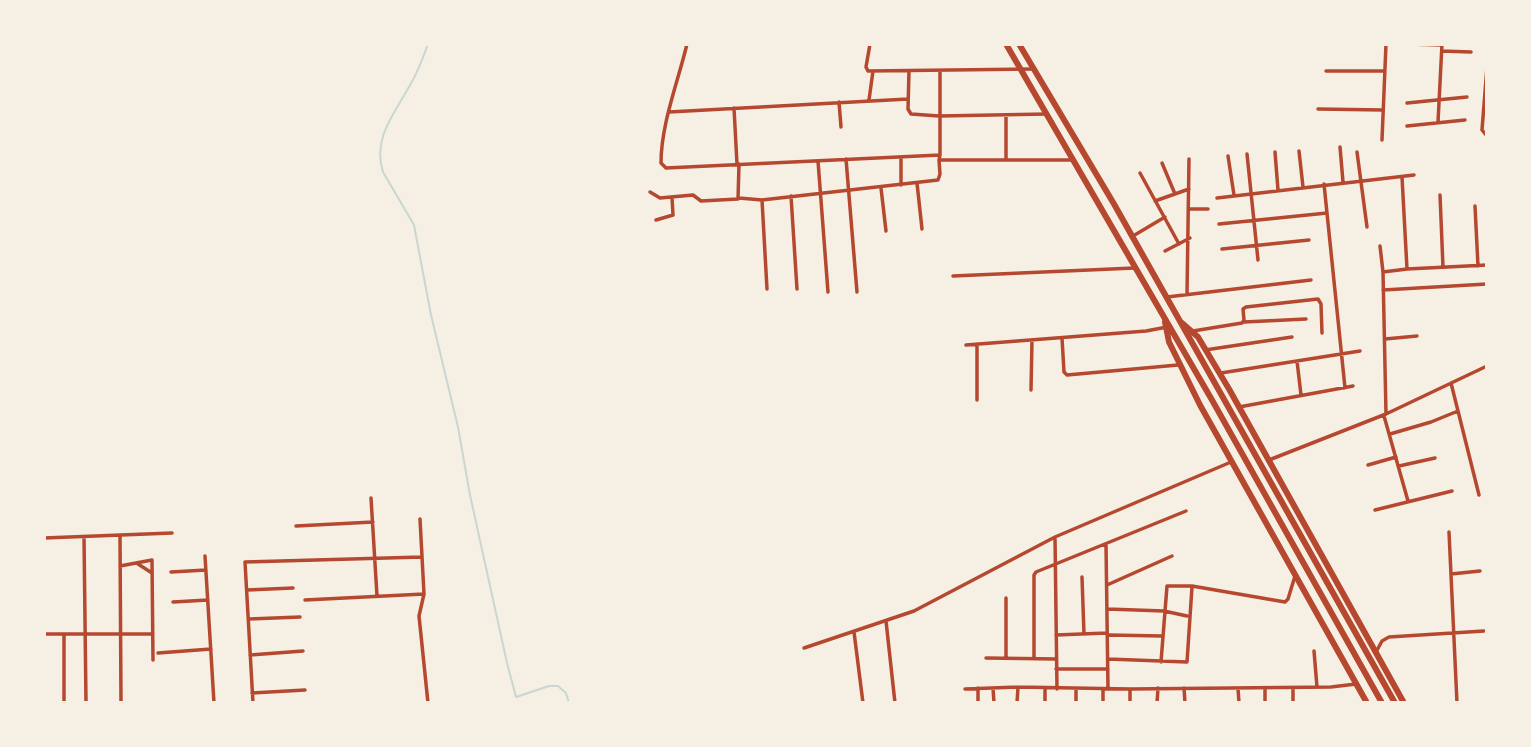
<!DOCTYPE html>
<html>
<head>
<meta charset="utf-8">
<style>
	body { margin:0 }
	#map { position:relative; width:1531px; height:747px; overflow:hidden; background:#f6efe4; font-family:"Public Sans",sans-serif }
	canvas { display:block }
	.frame { position:absolute; inset:0; border:46px solid #f6efe4; pointer-events:none }
</style>
</head>
<body>
<div id="map">
<canvas width="1531" height="747"></canvas>
<div class="frame"></div>
</div>
<script>
const c = document.querySelector('canvas').getContext('2d');
c.lineJoin = 'round';
function stroke(path, color, width, dash) { c.strokeStyle = color; c.lineWidth = width; c.lineCap = dash ? 'butt' : 'round'; c.setLineDash(dash || []); c.stroke(path); }
const stream = new Path2D(`
	M428 44C423 58 418 72 410 85 395 113 372 138 383 172L414 225 431 315 458 427 470 495 507 663 516 697 549 686H558L566 693 569 703`);
const minor = new Path2D(`
	M687 44C678 82 661 124 661 163L666 168 940 155 939 160H1071
	M870 44 866 67 868 71 1033 69
	M1407 44 1442 45
	M1442 51 1471 52
	M1487 67 1482 130 1487 136
	M909 71 908 109 911 114 939 116 1047 114
	M1326 71H1384
	M869 100 873 71
	M839 102 841 127
	M1407 103 1467 97
	M734 108 737 164
	M1318 109 1383 110
	M669 112 908 99
	M1438 122 1442 44
	M1407 126 1465 120
	M1382 140 1386 44
	M1340 147 1343 182
	M1299 151 1303 187
	M1275 152 1278 190
	M1357 152 1367 227
	M1247 154 1258 260
	M940 155V71
	M1228 156 1234 195
	M846 159 857 292
	M1006 160V115
	M818 161 828 292
	M1162 163 1175 194
	M1140 173 1179 244
	M1402 177 1407 269
	M917 183 922 229
	M1324 184 1345 388
	M901 185V157
	M881 188 886 231
	M650 192 660 198 693 195 701 201 738 199 739 164
	M1440 195 1443 267
	M791 196 797 289
	M739 198 762 200
	M1217 198 1414 175
	M1155 201 1189 189
	M1475 206 1478 266
	M1189 209H1208
	M656 220 673 215 672 197
	M1219 224 1327 213
	M1133 236 1165 217
	M1380 246 1383 272
	M1222 249 1309 240
	M1165 251 1190 238
	M953 276 1134 268
	M767 289 762 200 938 180 940 174 939 160
	M1383 290 1487 284
	M1187 294 1189 159
	M1167 297 1311 280
	M1244 322 1306 319
	M1193 331 1242 323 1244 320 1243 309 1246 307 1318 299 1321 304 1322 333
	M1062 338 1064 372 1067 375 1178 365
	M1385 339 1417 336
	M977 344V400
	M966 345 1146 331 1167 327
	M1205 350 1292 337
	M1297 361 1301 395
	M1221 373 1360 351
	M1451 383 1479 495
	M1031 390 1032 340
	M1239 407 1353 386
	M1386 414 1383 272 1407 269 1487 265
	M1384 416 1408 501
	M1390 434 1431 422 1458 411
	M1269 460 1386 414 1487 366
	M1368 465 1396 457
	M1399 466 1435 458
	M371 498 377 596
	M1375 510 1452 491
	M420 519 424 594 419 616 428 703
	M296 526 373 522
	M1449 532 1457 703
	M120 535 121 703
	M84 537 86 703
	M1055 537 1057 689
	M44 538 172 533
	M1106 545 1108 689
	M205 556 214 703
	M138 564 152 573
	M120 566 152 560 153 660
	M171 572 206 570
	M1451 574 1480 571
	M1082 577 1084 634
	M1107 585 1172 556
	M247 590 293 588
	M1006 598V658
	M305 600 424 594
	M173 602 208 600
	M1107 609 1164 611 1187 616
	M249 619 300 617
	M886 621 895 703
	M854 632 863 703
	M44 634H152
	M64 634V703
	M1056 635 1107 633
	M1109 635 1162 636
	M804 648 914 611 1055 537 1231 462
	M1314 651 1317 687
	M1376 652 1382 641 1389 637 1484 631
	M158 653 211 649
	M250 655 303 651
	M986 658 1056 659
	M1034 659V575L1036 572 1186 511
	M1108 659 1187 662 1192 587
	M1161 662 1167 586H1192L1285 602 1288 599 1295 576
	M1056 669H1108
	M978 688V703
	M993 688 994 703
	M1184 688 1185 703
	M1238 688 1239 703
	M1293 688V703
	M965 689 1018 687 1130 689 1331 687 1356 684
	M1103 689V703
	M1130 689V703
	M252 693 305 690
	M253 703 245 562 422 557
	M1017 703 1018 687
	M1045 703V689
	M1076 703V689
	M1157 703 1158 688
	M1265 703V688`);
const trunk = new Path2D(`
	M1006 44 1212 400 1382 703
	M1019 44 1114 204 1395 703
	M1165 322 1169 342 1200 405 1367 703
	M1182 323 1198 337 1229 389 1404 703`);
stroke(stream, '#c9d6d2', 2);
stroke(minor, '#b5482f', 3.5);
stroke(trunk, '#b5482f', 6);
</script>
</body>
</html>
